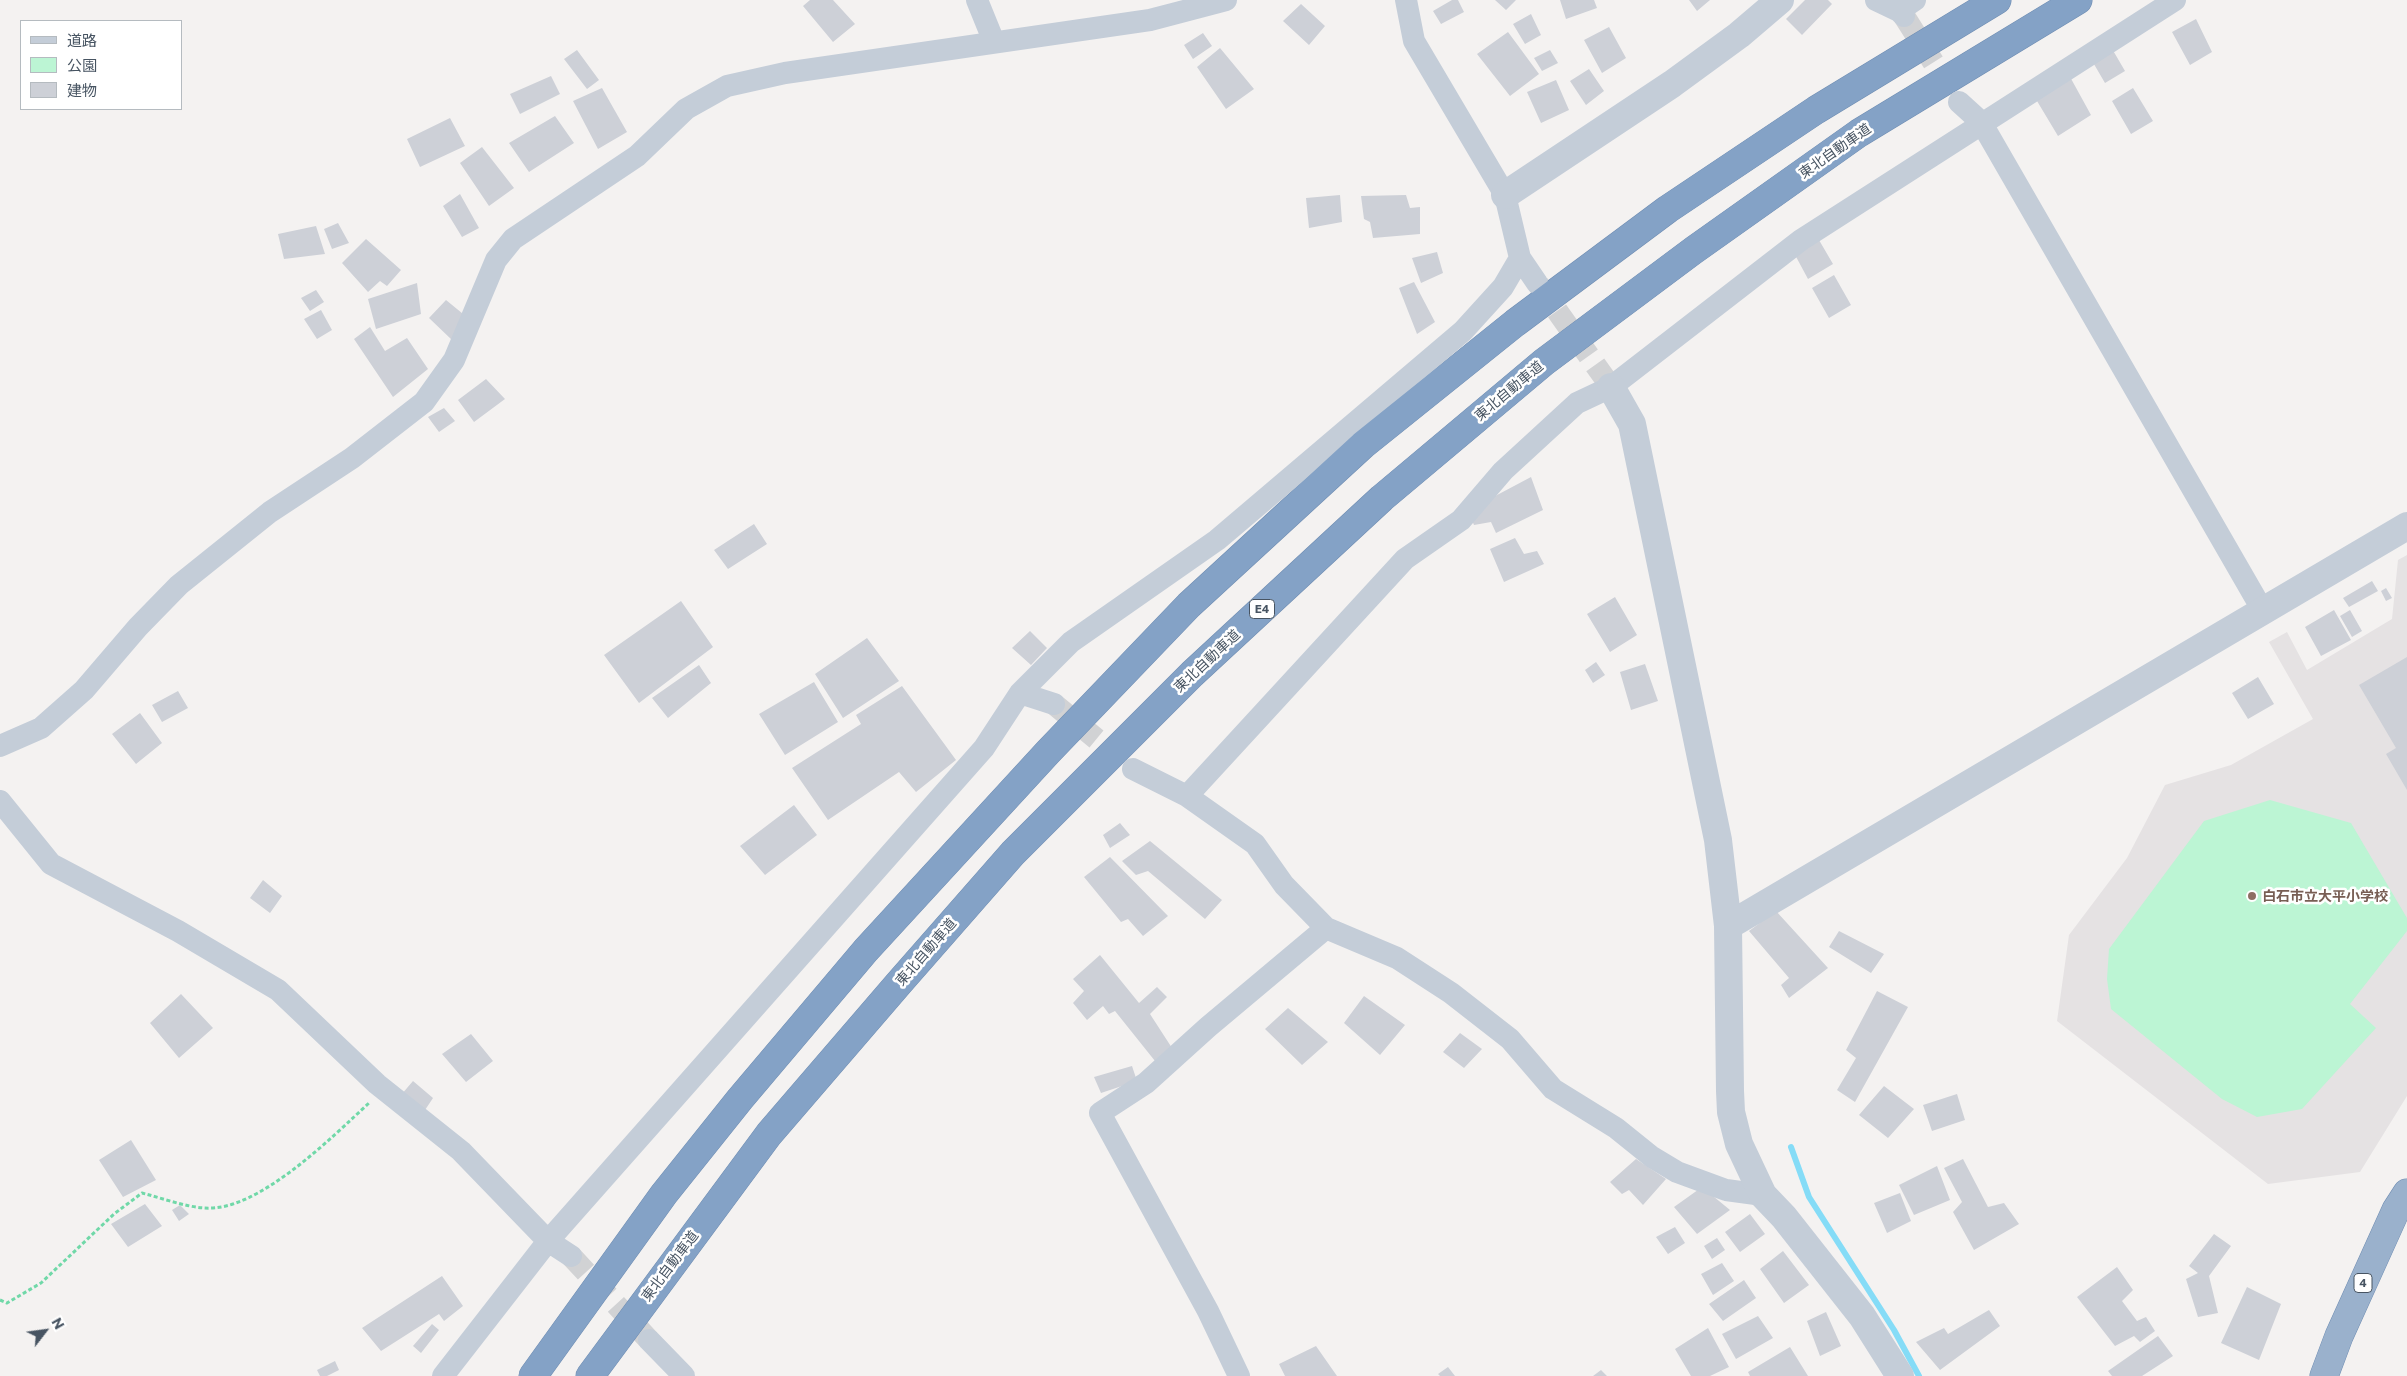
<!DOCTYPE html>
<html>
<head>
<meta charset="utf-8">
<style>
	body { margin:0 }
	#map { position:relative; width:2407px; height:1376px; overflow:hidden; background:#f4f2f1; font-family:Commissioner,"Noto Sans JP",sans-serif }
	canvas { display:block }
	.legend { position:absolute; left:20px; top:20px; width:162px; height:90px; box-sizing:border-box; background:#fff; border:1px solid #b5bbc0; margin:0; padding:6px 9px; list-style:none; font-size:15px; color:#475462 }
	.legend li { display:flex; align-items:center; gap:10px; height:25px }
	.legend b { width:25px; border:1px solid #b5bbc0 }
	.north { position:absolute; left:20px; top:1306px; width:50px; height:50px; -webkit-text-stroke:4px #fff; paint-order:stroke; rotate:60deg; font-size:14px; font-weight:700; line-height:20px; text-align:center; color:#475462 }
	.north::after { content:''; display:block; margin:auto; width:18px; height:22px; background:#475462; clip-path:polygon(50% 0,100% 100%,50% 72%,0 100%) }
</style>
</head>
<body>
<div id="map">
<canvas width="2407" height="1376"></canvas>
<ul class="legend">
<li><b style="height:6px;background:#c4cdd8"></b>道路</li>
<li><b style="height:14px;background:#bcf5d4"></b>公園</li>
<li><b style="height:14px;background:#cdd0d7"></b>建物</li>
</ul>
<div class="north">N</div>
</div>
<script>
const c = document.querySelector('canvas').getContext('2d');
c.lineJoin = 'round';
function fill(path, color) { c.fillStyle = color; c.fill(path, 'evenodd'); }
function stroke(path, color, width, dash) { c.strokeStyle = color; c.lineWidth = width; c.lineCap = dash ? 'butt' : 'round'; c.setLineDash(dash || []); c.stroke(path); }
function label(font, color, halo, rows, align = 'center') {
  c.font = font + ' Commissioner,"Noto Sans JP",sans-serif'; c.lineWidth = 5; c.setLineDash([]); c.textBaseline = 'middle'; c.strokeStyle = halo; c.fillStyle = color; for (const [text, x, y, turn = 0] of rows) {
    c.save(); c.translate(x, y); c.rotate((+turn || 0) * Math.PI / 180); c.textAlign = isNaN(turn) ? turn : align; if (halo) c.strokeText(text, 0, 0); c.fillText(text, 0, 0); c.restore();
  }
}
const education = new Path2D(`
	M2407 555V1096L2360 1172 2268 1184 2057 1021 2069 935 2127 858 2165 785 2231 765 2313 719 2269 642 2287 632 2307 670 2392 619 2398 560Z`);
const green = new Path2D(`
	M2270 800 2351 823 2407 918V931L2350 1004 2376 1028 2302 1109 2257 1117 2222 1099 2111 1009 2107 979 2109 949 2204 821Z`);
const stream = new Path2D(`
	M1791 1147 1809 1197 1894 1330 1919 1376`);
const building = new Path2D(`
	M810 0H833L855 24 833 42 803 6Z
	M1452 0H1458L1464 12 1441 24 1433 11Z
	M1495 0H1516L1506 10Z
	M1560 0H1594L1597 8 1566 19Z
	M1689 0H1710L1697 11Z
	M1805 0H1828L1832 4 1802 35 1786 19Z
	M1301 4 1325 26 1309 45 1283 21Z
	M1531 14 1541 35 1525 44 1513 24Z
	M2196 19 2212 52 2190 65 2172 32Z
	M1609 27 1626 58 1602 73 1584 40Z
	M1508 32 1539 74 1510 96 1477 54Z
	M1203 33 1212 46 1193 59 1184 45Z
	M2111 47 2125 71 2105 83 2091 59Z
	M1220 48 1254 89 1226 109 1197 67Z
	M577 50 599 80 587 89 564 59Z
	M1550 50 1558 63 1542 71 1534 58Z
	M1589 69 1604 91 1586 105 1570 81Z
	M2069 75 2091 115 2058 136 2034 96Z
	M551 76 560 94 520 114 510 94Z
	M1556 80 1569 110 1541 123 1527 92Z
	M602 88 627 132 598 149 573 101Z
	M2133 88 2153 121 2131 134 2112 101Z
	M555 116 574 143 529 172 509 143Z
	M450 118 465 146 420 167 407 139Z
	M482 147 514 188 489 206 460 163Z
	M460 194 479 228 462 237 443 206Z
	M1340 195 1342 222 1309 228 1306 198Z
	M1406 195 1410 208 1420 207V234L1373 238 1370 222 1364 219 1361 196Z
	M338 223 349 243 332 249 324 229Z
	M316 226 325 254 284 259 278 234Z
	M366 239 401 270 387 286 380 281 368 292 342 263Z
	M1819 240 1833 264 1808 279 1794 253Z
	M1437 252 1443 273 1421 283 1412 258Z
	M1834 275 1851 305 1829 318 1812 288Z
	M1414 282 1435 322 1417 334 1399 288Z
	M417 283 421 314 376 329 368 299Z
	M316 290 324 302 310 311 301 298Z
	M446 300 468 318 452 340 429 318Z
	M321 310 332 330 317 339 304 319Z
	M370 327 385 351 407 338 428 369 393 397 354 339Z
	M486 379 505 399 474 422 458 400Z
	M444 408 455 421 439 432 428 417Z
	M1531 477 1543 510 1496 533 1491 522 1474 525 1471 518 1482 503Z
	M754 524 767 544 728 569 714 550Z
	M1515 538 1524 554 1537 551 1544 564 1504 582 1490 549Z
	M2372 581 2378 591 2349 607 2343 598Z
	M2386 588 2392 598 2386 601 2381 591Z
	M1615 597 1637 635 1610 652 1587 614Z
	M681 601 713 647 639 703 604 655Z
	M2334 610 2351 640 2321 656 2305 627Z
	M2350 610 2362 631 2352 637 2340 616Z
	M1030 631 1047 648 1031 665 1012 648Z
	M867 638 899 681 843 718 815 674Z
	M2407 657V790L2386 754 2396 748 2359 685Z
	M1596 662 1605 675 1593 683 1585 670Z
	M1645 664 1658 701 1631 710 1620 672Z
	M699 665 711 683 668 718 652 698Z
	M2258 677 2274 704 2248 719 2232 693Z
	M814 682 838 722 785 755 759 714Z
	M902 686 956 760 916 792 899 772 828 820 792 768 861 724 856 715Z
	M178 691 188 708 162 722 152 705Z
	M140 713 162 743 136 764 112 734Z
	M794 805 817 835 765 875 740 846Z
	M1120 823 1130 835 1110 848 1103 835Z
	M1150 841 1222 900 1205 919 1148 871 1136 875 1122 861Z
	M1110 857 1168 916 1143 936 1128 919 1121 922 1084 877Z
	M263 880 282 896 270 913 250 898Z
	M1776 911 1828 968 1789 998 1781 985 1789 978 1749 931Z
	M1839 931 1884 954 1871 973 1829 947Z
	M1100 955 1139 1003 1157 987 1167 997 1150 1014 1172 1048 1155 1061 1115 1011 1109 1014 1103 1006 1087 1020 1073 1003 1084 991 1073 979Z
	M1877 991 1908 1007 1855 1102 1837 1090 1856 1058 1846 1050Z
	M181 994 213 1028 179 1058 150 1023Z
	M1364 996 1405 1025 1380 1055 1344 1023Z
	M1288 1008 1328 1042 1302 1065 1265 1029Z
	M1460 1033 1482 1049 1464 1068 1443 1052Z
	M471 1034 493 1061 466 1082 442 1054Z
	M1132 1066 1137 1081 1101 1093 1094 1077Z
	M413 1081 433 1098 423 1113 401 1095Z
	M1884 1086 1914 1109 1888 1138 1859 1115Z
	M1957 1094 1965 1120 1932 1131 1923 1105Z
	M131 1140 156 1180 123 1197 99 1160Z
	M1636 1159 1666 1179 1643 1205 1629 1190 1622 1194 1610 1182Z
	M1963 1159 1988 1207 2004 1203 2019 1224 1974 1250 1953 1212 1962 1202 1944 1168Z
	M1937 1166 1950 1200 1914 1215 1899 1185Z
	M1702 1187 1730 1210 1697 1234 1674 1207Z
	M1900 1193 1911 1221 1887 1233 1874 1203Z
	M145 1204 162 1226 128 1247 111 1224Z
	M180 1205 189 1214 179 1221 172 1210Z
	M1750 1214 1765 1234 1740 1252 1725 1232Z
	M1675 1227 1685 1243 1668 1254 1656 1237Z
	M2214 1234 2231 1246 2209 1276 2218 1313 2198 1317 2186 1279 2198 1273 2189 1266Z
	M1717 1238 1725 1250 1712 1259 1704 1246Z
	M1783 1251 1809 1285 1784 1303 1760 1269Z
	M1722 1263 1734 1281 1713 1295 1701 1274Z
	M2117 1267 2133 1290 2122 1301 2137 1321 2146 1317 2155 1331 2140 1342 2134 1336 2115 1346 2077 1297Z
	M442 1276 463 1306 444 1321 439 1314 381 1351 362 1328Z
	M1744 1280 1756 1298 1723 1321 1709 1304Z
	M2247 1287 2281 1304 2259 1360 2221 1343Z
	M1989 1310 2000 1326 1940 1370 1916 1342 1944 1328 1948 1334Z
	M1826 1312 1841 1346 1820 1356 1807 1321Z
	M1758 1316 1773 1338 1736 1359 1722 1334Z
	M432 1324 439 1330 421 1353 413 1346Z
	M1708 1328 1729 1367 1710 1376H1691L1675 1349Z
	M2158 1336 2173 1356 2142 1376H2112L2108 1371Z
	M1316 1346 1337 1376H1285L1279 1364Z
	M1790 1347 1808 1376H1750L1748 1372Z
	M335 1361 339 1370 327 1376H320L317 1370Z
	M1448 1367 1455 1376H1440L1438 1374Z
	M1601 1370 1607 1376H1593Z`);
const minorTunnel = new Path2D(`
	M1904 16 1954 95
	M1538 284 1611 387
	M1054 704 1127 764
	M571 1256 649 1340`);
const path = new Path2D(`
	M0 1300 7 1303 41 1283 114 1214 142 1193C162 1198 185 1207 205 1208 258 1212 332 1137 369 1103`);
const minor = new Path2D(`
	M977 0 994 42
	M1406 0 1414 41 1505 195 1520 258 1537 283
	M1876 0 1899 11
	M1904 16 1899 11 1915 0
	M1959 102 1981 122 2263 611
	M1020 693 1054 704
	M0 746 41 728 84 690 138 627 179 585 270 512 352 458 424 402 454 360 496 260 513 239 637 156 686 109 727 86 785 73 1150 20 1226 0
	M1133 769 1187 796 1255 844 1284 885 1326 928 1397 958 1451 993 1510 1039 1553 1089 1616 1128 1652 1157 1677 1172 1726 1190 1763 1195
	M1187 796 1405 559 1461 520 1503 471 1577 403 1611 387 1801 240 2175 0
	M0 801 51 864 178 931 278 990 377 1084 461 1151 548 1241 571 1256
	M649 1340 684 1376
	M443 1376 548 1241 984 748 1020 693 1071 642 1217 540 1463 331 1503 287 1520 258
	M1239 1376 1208 1311 1100 1113 1146 1083 1208 1027 1326 928`);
const tertiary = new Path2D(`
	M1505 195 1672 84 1739 35 1780 0
	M1611 387 1632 424 1718 840 1728 926 1730 1091 1731 1112 1739 1144 1763 1195 1784 1217 1862 1316 1900 1376
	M1728 926 2407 526`);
const trunk = new Path2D(`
	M2324 1376 2339 1336 2396 1210 2407 1193`);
const motorway = new Path2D(`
	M533 1376 664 1194 740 1099 866 950 1048 752 1189 605 1363 445 1515 323 1668 209 1816 110 1997 0
	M590 1376 769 1134 899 983 1013 853 1192 674 1382 498 1544 362 1694 250 1859 133 2078 0`);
const markers = [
	[2252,896,5,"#8d6e63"]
];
const shields = [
	[1262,609,25],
	[2363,1283,18]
];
const shieldNames = [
	["E4",1262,609],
	["4",2363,1283]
];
const streetNames = [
	["東北自動車道",1835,151,-35],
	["東北自動車道",1509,391,-40],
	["東北自動車道",1207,661,-43],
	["東北自動車道",926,952,-49],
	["東北自動車道",670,1266,-53]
];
const educationNames = [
	["白石市立大平小学校",2262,896]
];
fill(education, '#e5e2e3');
fill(green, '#bcf5d4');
stroke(stream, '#85dcf7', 6);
fill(building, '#cdd0d7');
stroke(minorTunnel, '#d1d2d4', 22, [22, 11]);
stroke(trunk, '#6f8db2', 29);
stroke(motorway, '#6f8db2', 29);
stroke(path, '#70d8a8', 3, [4, 2.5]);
stroke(minor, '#c4cdd8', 22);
stroke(tertiary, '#c4cdd8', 28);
stroke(trunk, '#9ab1cc', 28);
stroke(motorway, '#84a2c6', 28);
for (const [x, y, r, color] of markers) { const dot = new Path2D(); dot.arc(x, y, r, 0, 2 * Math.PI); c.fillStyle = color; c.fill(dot); stroke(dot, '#fff', 2); }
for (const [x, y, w] of shields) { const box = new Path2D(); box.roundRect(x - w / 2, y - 9.5, w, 19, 4); c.fillStyle = '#fff'; c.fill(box); stroke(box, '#475462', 1); }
label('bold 12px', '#475462', null, shieldNames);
label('14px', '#475462', '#fff', streetNames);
label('bold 14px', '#785e54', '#fff', educationNames, 'left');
</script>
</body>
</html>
